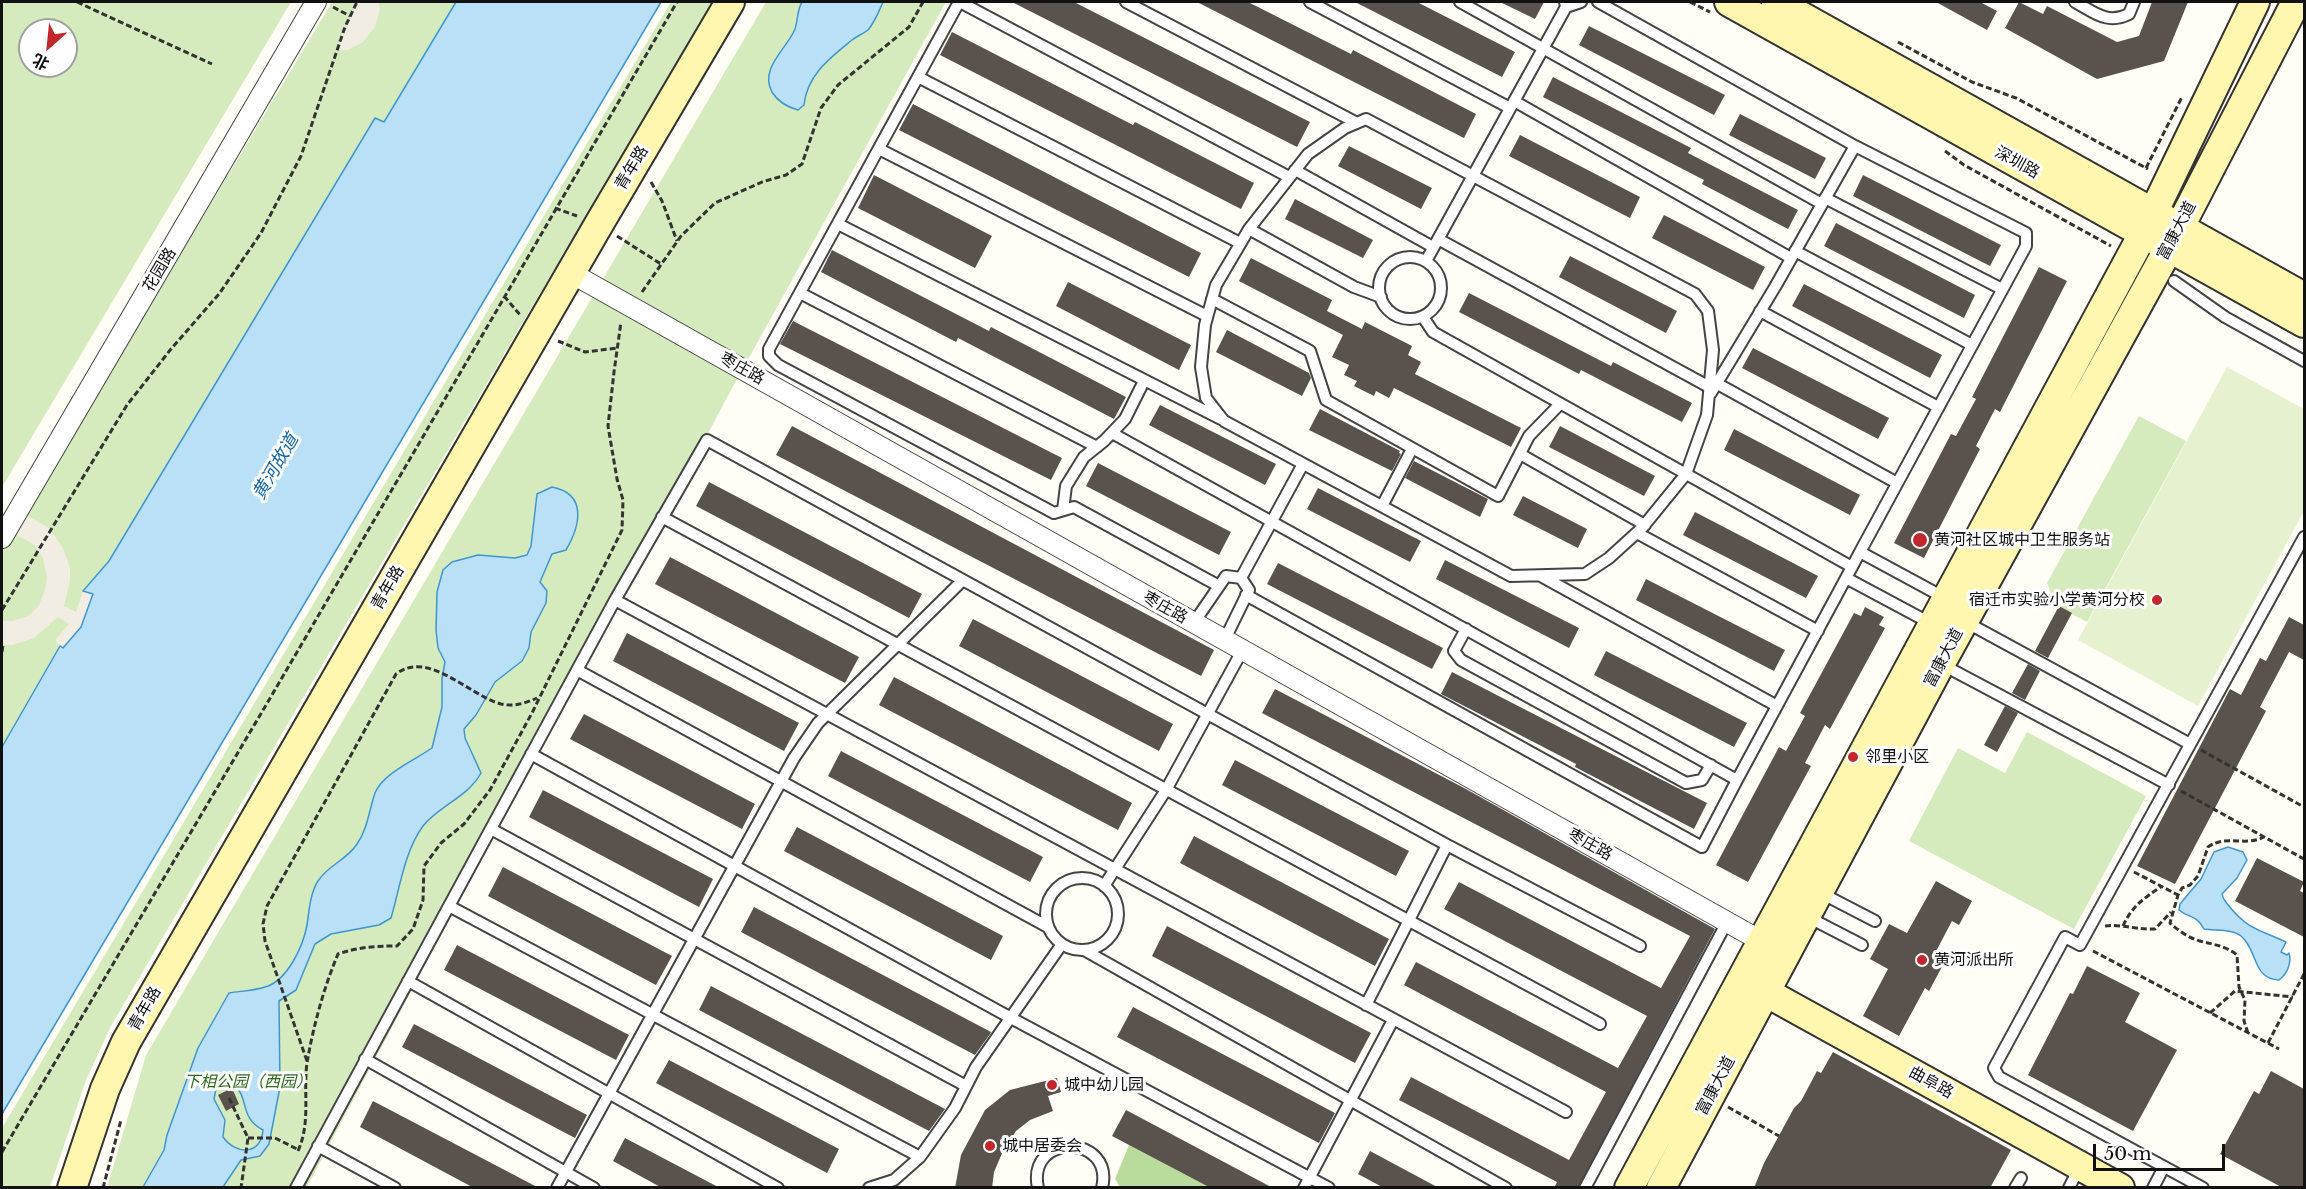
<!DOCTYPE html>
<html>
<head>
<meta charset="utf-8">
<style>
	body { margin:0 }
	#map { position:relative; width:2306px; height:1189px; overflow:hidden; background:#fffdf5; font-family:"Libre Baskerville","Noto Sans SC",serif }
	canvas { display:block }
	.frame { position:absolute; inset:0; border:3px solid #111; pointer-events:none }
	.north { position:absolute; left:18px; top:18px; width:60px; height:60px; box-sizing:border-box; background:#fff; border:2px solid #a0a0a0; border-radius:50%; rotate:207deg; font-size:16px; font-weight:700; line-height:24px; text-align:center; color:#111 }
	.north::after { content:''; display:block; margin:auto; width:21px; height:27px; background:#c4262e; clip-path:polygon(50% 0,100% 100%,50% 72%,0 100%) }
	.scale { position:absolute; left:2093px; top:1144px; width:132px; height:27px; box-sizing:border-box; border:3px solid #111; border-top:0; padding-left:8px; font-size:18px; line-height:21px; white-space:nowrap; color:#111; -webkit-text-stroke:4px #fff; paint-order:stroke }
</style>
</head>
<body>
<div id="map">
<canvas width="2306" height="1189"></canvas>
<div class="frame"></div>
<div class="north">北</div>
<div class="scale">50 m</div>
</div>
<script>
const c = document.querySelector('canvas').getContext('2d');
c.lineJoin = 'round';
function fill(path, color) { c.fillStyle = color; c.fill(path, 'evenodd'); }
function stroke(path, color, width, dash) { c.strokeStyle = color; c.lineWidth = width; c.lineCap = dash ? 'butt' : 'round'; c.setLineDash(dash || []); c.stroke(path); }
function label(font, color, halo, rows, align = 'center') {
  c.font = font + ' "Libre Baskerville","Noto Sans SC",serif'; c.lineWidth = 6; c.setLineDash([]); c.textBaseline = 'middle'; c.strokeStyle = halo; c.fillStyle = color; for (const [text, x, y, turn = 0] of rows) {
    c.save(); c.translate(x, y); c.rotate((+turn || 0) * Math.PI / 180); c.textAlign = isNaN(turn) ? turn : align; if (halo) c.strokeText(text, 0, 0); c.fillText(text, 0, 0); c.restore();
  }
}
const green = new Path2D(`
	M2 2H291L2 487ZM30 30H66V66H30Z
	M332 2H456L384 122 375 118 109 561 83 590 93 593 2 747V552Z
	M671 2H715L524 320 111 1026 86 1080 50 1187 2 1188V1128Z
	M766 2H946L730 392 307 1187 107 1188 146 1055Z
	M2139 416 2186 441 2087 622 2055 605 2047 583Z
	M2027 732 2146 796 2074 929 1909 841 1958 748 2005 773Z`);
const forest = new Path2D(`
	M1129 1145 1211 1187H1120L1115 1179Z`);
const pitch = new Path2D(`
	M2227 367 2304 409V511L2198 706 2078 640Z`);
const plaza = new Path2D(`
	M357 2H378L380 9 375 27 363 42 348 50H337L345 27Z
	M24 514 49 528 63 548 70 568V581L64 606 76 612 83 591 93 593 81 627 63 649 55 640 69 624 58 617 34 638 13 645H2V621H13L28 616 38 607 45 590 47 578 43 558 33 544 13 533Z`);
const water = new Path2D(`
	M456 2H661L2 1114V747L60 646 63 648 81 627 93 594 83 591 109 561 375 118 384 122Z
	M802 2H883C879 11 875 22 868 30 863 34 857 36 852 40 830 58 807 75 804 105L798 110C787 107 778 102 772 92 759 68 787 49 795 29 798 20 797 10 802 2Z
	M552 487C588 494 580 526 566 550L552 554 540 582 547 591 546 603 531 632 529 648 522 661 495 682 476 715 464 729 465 738 481 773C468 797 440 805 423 826 404 852 400 888 391 918L379 925 331 934 315 944 296 990 279 1001 280 1087 269 1144 260 1156 241 1160 223 1187H143L164 1150 167 1135 198 1048 229 993C240 991 253 991 265 987 287 981 303 947 307 925 309 912 310 893 318 881 328 865 347 860 357 844 368 828 369 810 375 793 383 773 415 760 432 748L442 707V679L445 662 438 648 436 630 437 592 443 570 452 562 478 555 515 558 527 555 531 546 537 494ZM222 1083 234 1084C250 1100 239 1117 263 1130 261 1156 236 1155 223 1137L225 1120 214 1099 216 1089Z
	M2228 847 2243 852 2247 860 2237 878 2222 894C2223 900 2225 901 2229 906 2248 930 2261 930 2286 942L2281 952 2287 955 2289 953C2292 963 2287 974 2279 980 2252 979 2258 950 2241 936 2233 929 2215 931 2204 929 2196 914 2190 919 2179 910L2180 904 2201 879 2214 852Z`);
const building = new Path2D(`
	M1012 2H1074L1310 122 1297 147Z
	M1197 2H1248L1351 54 1353 50 1476 114 1464 138Z
	M1355 2H1417L1515 52 1502 77Z
	M1500 2H1544L1535 19Z
	M1936 2H1980L1997 11 1987 30Z
	M2019 2 2043 14 2047 6 2117 42 2139 36 2152 2H2188L2164 61 2097 79 2005 28Z
	M1589 26 1725 95 1714 115 1579 45Z
	M952 32 1133 125 1135 122 1254 183 1241 209 940 55Z
	M1553 77 1691 148 1688 153 1798 210 1788 229 1702 184 1704 180 1543 97Z
	M913 104 1201 253 1189 277 899 130Z
	M1740 114 1826 158 1815 179 1729 135Z
	M1520 135 1640 197 1630 218 1509 156Z
	M1349 146 1432 188 1421 209 1338 166Z
	M874 175 992 236 975 268 858 208Z
	M1863 175 2001 245 1990 266 1853 196Z
	M1295 199 1373 240 1363 258 1285 219Z
	M1664 215 1765 267 1753 290 1652 238Z
	M1836 223 1975 295 1964 318 1824 246Z
	M832 250 989 331 991 327 1126 397 1114 419 958 338 956 342 821 272Z
	M1570 256 1677 311 1666 333 1559 277Z
	M1251 258 1332 300 1327 311 1362 329 1365 322 1412 346 1408 355 1421 362 1415 374 1521 428 1511 447 1394 388 1389 398 1376 391 1374 396 1354 386 1357 381 1344 375 1349 365 1332 357 1343 335 1239 281Z
	M2039 267 2067 281 2000 412 1995 409 1976 446 1980 449 1924 558 1894 543 1951 434 1956 436 1976 399 1972 397Z
	M1068 282 1191 345 1179 370 1056 306Z
	M1804 284 1942 355 1930 378 1792 306Z
	M1469 293 1611 366 1613 362 1692 403 1682 422 1581 370 1579 374 1459 312Z
	M793 321 1062 458 1051 480 780 344Z
	M1227 330 1309 373 1311 378 1302 396 1216 352Z
	M1753 348 1889 418 1878 439 1742 368Z
	M1160 405 1276 464 1265 485 1149 425Z
	M1320 409 1400 451 1399 453 1401 454 1392 471 1309 430Z
	M792 426 1214 650 1201 676 776 455Z
	M1560 426 1655 476 1644 496 1549 447Z
	M1734 429 1860 495 1850 515 1724 450Z
	M1414 461 1488 499 1480 517 1405 478Z
	M1098 463 1231 532 1219 555 1086 486Z
	M709 482 922 594 909 618 696 506Z
	M1318 488 1421 541 1410 562 1307 509Z
	M1523 496 1587 529 1578 548 1513 515Z
	M1695 512 1818 576 1806 598 1683 535Z
	M670 557 859 657 845 683 655 584Z
	M1445 560 1579 628 1569 648 1436 579Z
	M1278 563 1443 648 1432 669 1267 584Z
	M1646 579 1785 650 1774 671 1636 600Z
	M2059 606 2072 613 2048 658 2035 651Z
	M1865 607 1884 617 1879 625 1885 628 1830 729 1825 725 1805 763 1811 766 1748 882 1716 865 1779 747 1786 751 1805 716 1800 713 1854 613 1861 616Z
	M2289 617 2304 625V660L2289 652 2260 707 2266 711 2175 884 2137 866 2230 689 2241 695 2260 658 2266 661Z
	M973 619 1173 724 1159 751 959 646Z
	M627 633 799 723 784 751 613 661Z
	M1606 651 1747 723 1734 747 1594 675Z
	M2028 664 2040 671 2025 700 2012 693Z
	M1452 672 1707 803 1694 829 1575 767 1576 764 1441 694Z
	M894 677 1132 803 1118 830 879 705Z
	M1275 689 1466 789 1715 929 1578 1188H1554L1557 1182 1399 1100 1411 1077 1569 1160 1606 1092 1404 985 1416 962 1618 1068 1647 1016 1444 909 1459 882 1661 988 1690 936 1262 713Z
	M2005 706 2018 713 1997 752 1984 745Z
	M584 714 755 804 742 829 570 739Z
	M841 751 1043 857 1030 882 828 776Z
	M1235 760 1409 851 1396 876 1222 785Z
	M543 790 713 879 699 907 529 817Z
	M797 827 1003 936 991 960 784 851Z
	M1194 836 1389 939 1375 966 1180 863Z
	M2257 858 2304 882 2300 891 2304 893V937L2235 901Z
	M503 867 672 956 656 985 488 896Z
	M1936 881 1972 901 1959 925 1952 921 1933 957 1944 963 1929 991 1925 988 1899 1036 1863 1016 1888 969 1870 959 1889 924 1907 933Z
	M754 907 991 1032 990 1034 975 1055 741 932Z
	M1167 926 1371 1033 1355 1063 1152 956Z
	M457 945 629 1035 616 1060 444 970Z
	M2087 966 2140 993 2125 1022 2177 1050 2133 1131 2028 1075 2070 993 2073 994Z
	M711 986 945 1109 929 1131 699 1010Z
	M1133 1007 1335 1113 1319 1143 1117 1037Z
	M414 1024 587 1115 575 1138 402 1047Z
	M1833 1052 2011 1150 1990 1188H1754L1764 1163 1794 1108 1801 1101 1817 1071 1821 1073Z
	M669 1060 839 1149 827 1173 656 1083Z
	M2271 1071 2304 1089V1188H2283L2220 1154 2254 1091 2259 1094Z
	M1057 1078 1061 1092 1048 1096 1053 1111 1030 1120 1016 1131 1003 1151 994 1172 992 1188H955L961 1155 985 1110 1010 1090Z
	M232 1088 239 1104 226 1111 218 1095Z
	M373 1101 539 1188H474L360 1127Z
	M1126 1110 1273 1188H1211L1129 1145 1112 1136Z
	M625 1138 720 1188H662L613 1161Z
	M1370 1151 1439 1188H1384L1358 1174Z`);
const path = new Path2D(`
	M77 2 212 64
	M1690 2 1710 12
	M333 7 350 16
	M1898 42 1972 82 2016 98 2148 169
	M1945 151 1964 165 2111 246
	M2146 168 2182 97
	M651 182 662 201 677 241
	M555 208 577 216
	M617 236 661 264
	M642 292 681 236 715 203 762 182 786 175 802 164 821 108 838 85 909 27 923 2
	M504 296 521 316
	M558 341 585 352 617 348
	M2 610 127 405 171 349 219 294 261 233 301 156 345 27 357 2
	M2 652 3 645
	M2201 750 2304 807
	M2181 791 2304 859
	M2134 872 2178 895
	M2105 926C2122 924 2138 930 2155 929L2171 912
	M2123 926C2132 906 2143 899 2162 886
	M2093 951 2279 1049
	M2210 1013 2235 991 2293 997
	M2248 1033 2244 1021 2245 1000 2239 987 2237 955C2224 945 2214 945 2200 941 2188 938 2178 930 2170 923L2178 895 2182 888 2190 885 2198 876 2208 847C2226 834 2245 847 2264 837
	M2268 1043 2304 974
	M307 1061 265 941 263 924 267 906 396 674C428 649 470 696 501 704 514 707 526 703 537 698
	M229 1098 248 1138 241 1188
	M1728 1107 1779 1136
	M248 1138H275L299 1150
	M298 1151C311 1122 303 1092 307 1063 313 1027 324 987 338 954 358 947 376 946 397 946L413 929 423 900 424 866 441 843 464 824 490 790 532 713 622 530 623 500 617 479 608 426 614 372 621 322
	M2 1152 269 700 677 2
	M103 1188 121 1120`);
const lane = new Path2D(`
	M959 2 769 349V356L778 365 1054 513 1074 507 1219 586
	M960 2 1289 177
	M1126 2 1357 123
	M1310 2 1510 108
	M1460 2 1822 204
	M1565 2 1566 7 1581 2
	M1598 2 1855 146 2026 233V246L1860 552
	M2075 2C2094 12 2107 25 2129 14L2134 2
	M918 77 1240 243
	M1514 101 1791 258
	M1366 119 1695 294 1708 311 1713 350 1707 415 1686 474 1642 528 1609 558 1585 574 1511 576 1224 421 1206 398 1201 367 1205 325 1216 285 1249 229 1308 154 1345 128Z
	M879 149 1207 316
	M1295 170 1433 247
	M1825 198 2002 289
	M838 224 1221 419
	M1249 229 1354 287 1381 297
	M1438 239 1713 389
	M1795 251 1972 345
	M1379 288a31 31 0 1 1 62 0a31 31 0 1 1-62 0Z
	M1426 261 1566 7
	M2174 281 2225 317 2304 361
	M800 293 1097 447
	M1212 299 1310 351 1326 400 1498 496 1529 436 1560 404
	M1760 311 1938 407
	M1423 317 1433 332 1852 567
	M1716 383 1897 483
	M1711 393 1775 287 1855 146
	M1112 433 1737 780 1846 578
	M1520 454 1645 525
	M1382 506 1412 449
	M1063 510 1066 486 1084 457 1104 441 1125 419 1144 381
	M662 517 1600 1024
	M1637 533 1818 631
	M1541 576 1777 706
	M1241 578 1303 464
	M1246 595 1702 847 1737 780
	M615 600 1566 1112
	M1964 621 2190 744
	M1193 624 1226 576 1241 578 1249 590 1224 641
	M1932 624 1846 578 1860 552 1945 598
	M1466 629 1454 651 1461 660 1686 783 1702 780 1711 765
	M1941 664 2169 785
	M577 670 1048 927
	M531 754 1011 1018 1329 1188
	M491 829 966 1086
	M1046 914a36 36 0 1 1 72 0a36 36 0 1 1-72 0Z
	M1104 886 1166 790 1242 651
	M1819 892 1875 921
	M449 906 920 1157
	M1806 916 1862 945
	M1084 950 1506 1188
	M408 981 778 1188
	M1366 1005 1447 845
	M365 1059 594 1188
	M318 1146 395 1188
	M296 1188 615 600 707 440 1447 845 1640 946
	M557 1188 794 758 818 723 963 580
	M869 1188 894 1180 920 1157 955 1108 976 1067 1062 944
	M1038 1188C1026 1132 1115 1134 1102 1188
	M1304 1188 1393 1020
	M1585 1188 1727 922
	M2015 1188 2021 1178
	M2069 1188 2080 1166
	M2153 1188 2164 1167
	M2203 1188 1999 1077 1994 1068 2065 937 2080 945 2304 537`);
const street = new Path2D(`
	M571 273 1761 941
	M2 538 316 2`);
const secondary = new Path2D(`
	M1729 2 2304 323
	M1776 2 2304 297
	M1749 983 2120 1188
	M72 1188 105 1089 126 1042 599 224 730 2
	M1629 1188 2143 234 2255 2
	M1661 1188 1941 663 2169 248 2296 2`);
const markers = [
	[1920,540,8,"#c4262e"],
	[2157,600,6,"#c4262e"],
	[1853,757,6,"#c4262e"],
	[1922,960,6,"#c4262e"],
	[1052,1085,6,"#c4262e"],
	[990,1146,6,"#c4262e"]
];
const streetNames = [
	["深圳路",2017,163,29],
	["青年路",632,168,-59],
	["富康大道",2177,231,-62],
	["花园路",160,270,-59],
	["枣庄路",742,369,29],
	["青年路",388,588,-60],
	["枣庄路",1165,608,29],
	["富康大道",1944,658,-62],
	["枣庄路",1590,845,29],
	["青年路",145,1009,-60],
	["曲阜路",1931,1083,29],
	["富康大道",1716,1086,-62]
];
const poiNames = [
	["黄河社区城中卫生服务站",1934,540],
	["宿迁市实验小学黄河分校",2145,600,"right"],
	["邻里小区",1865,757],
	["黄河派出所",1934,960],
	["城中幼儿园",1064,1085],
	["城中居委会",1002,1146]
];
const parkNames = [
	["下相公园（西园）",248,1082]
];
const waterNames = [
	["黄河故道",276,467,-60]
];
fill(green, '#d5ebbd');
fill(forest, '#b9dc9c');
fill(pitch, '#e6f2cf');
fill(plaza, '#f1ede2');
fill(water, '#b9e0f7');
stroke(water, '#3f96cf', 1.5);
fill(building, '#5a524d');
stroke(lane, '#444', 14);
stroke(street, '#444', 22);
stroke(secondary, '#333', 32);
stroke(path, '#333', 3, [6, 3]);
stroke(lane, '#fff', 10);
stroke(street, '#fff', 20);
stroke(secondary, '#fff6b0', 28);
for (const [x, y, r, color] of markers) { const dot = new Path2D(); dot.arc(x, y, r, 0, 2 * Math.PI); c.fillStyle = color; c.fill(dot); stroke(dot, '#fff', 2); }
label('16px', '#111', '#fff', streetNames);
label('16px', '#111', '#fff', poiNames, 'left');
label('italic 16px', '#2f6b1f', '#fff', parkNames);
label('italic 18px', '#1768a6', '#fff', waterNames);
</script>
</body>
</html>
